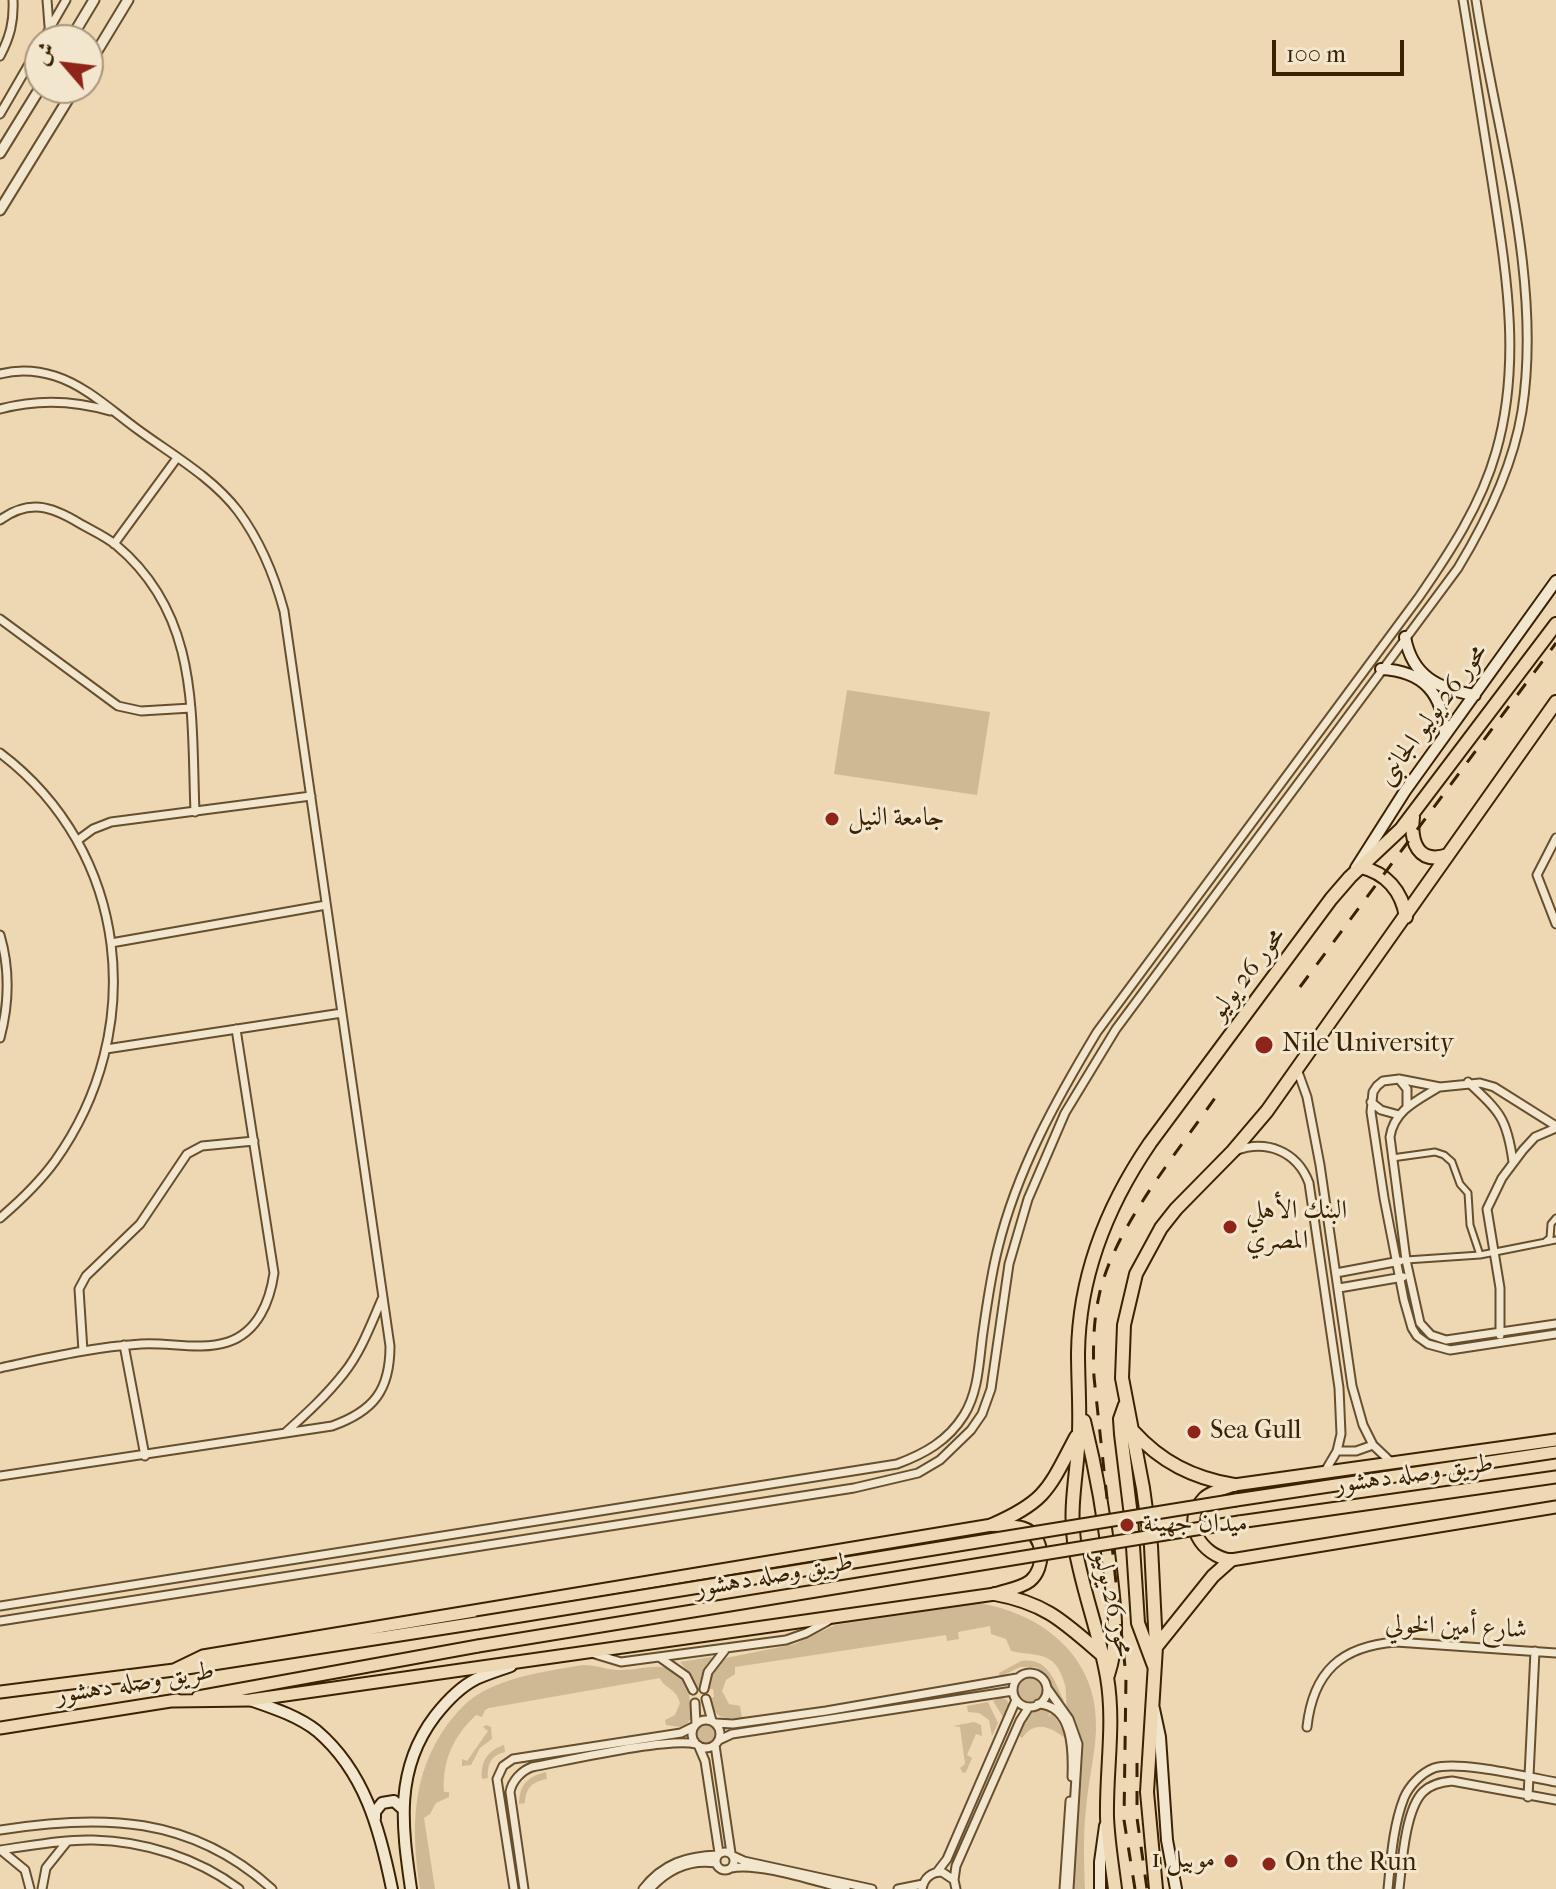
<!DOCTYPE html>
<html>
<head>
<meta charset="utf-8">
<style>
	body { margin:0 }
	#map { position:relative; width:1556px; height:1889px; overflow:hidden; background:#edd8b3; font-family:"IM FELL French Canon",Amiri,serif }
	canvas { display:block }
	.north { position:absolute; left:24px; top:24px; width:80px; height:80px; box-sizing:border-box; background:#f3e6ce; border:2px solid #a9977c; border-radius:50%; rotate:298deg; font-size:22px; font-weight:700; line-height:32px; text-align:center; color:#3a2102 }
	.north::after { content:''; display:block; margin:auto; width:28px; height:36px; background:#8f2418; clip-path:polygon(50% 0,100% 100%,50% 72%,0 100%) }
	.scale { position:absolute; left:1272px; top:40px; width:132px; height:36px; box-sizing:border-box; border:4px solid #3a2102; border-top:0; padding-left:10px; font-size:24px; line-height:28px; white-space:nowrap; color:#3a2102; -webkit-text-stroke:6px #f3e6ce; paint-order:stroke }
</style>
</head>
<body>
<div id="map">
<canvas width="1556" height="1889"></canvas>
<div class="north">ش</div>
<div class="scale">100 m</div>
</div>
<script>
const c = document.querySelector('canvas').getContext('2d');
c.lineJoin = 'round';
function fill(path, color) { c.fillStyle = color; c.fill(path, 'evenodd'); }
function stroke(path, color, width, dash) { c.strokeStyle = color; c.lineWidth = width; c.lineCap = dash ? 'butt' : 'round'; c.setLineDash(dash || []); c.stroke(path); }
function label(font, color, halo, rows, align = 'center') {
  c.font = font + ' "IM FELL French Canon",Amiri,serif'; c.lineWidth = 6; c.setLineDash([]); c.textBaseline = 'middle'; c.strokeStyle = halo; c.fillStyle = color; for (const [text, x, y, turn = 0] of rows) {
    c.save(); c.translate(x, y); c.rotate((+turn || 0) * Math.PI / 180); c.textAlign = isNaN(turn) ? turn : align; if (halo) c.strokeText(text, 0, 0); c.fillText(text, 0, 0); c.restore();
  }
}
const green = new Path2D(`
	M847 690 990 712 977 795 834 774Z
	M979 1603C1044 1614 1099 1658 1096 1730 1095 1756 1088 1783 1086 1809 1083 1836 1084 1862 1085 1889H1073L1083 1752C1080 1730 1073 1726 1068 1710 1065 1702 1067 1693 1065 1685 1055 1649 1037 1657 1011 1651L1006 1639 991 1634 990 1626 958 1632 959 1639 947 1641 946 1635 735 1667V1674L726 1680 722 1691 729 1704 740 1706 742 1718C723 1719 714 1719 711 1698L714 1697 713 1689H710C710 1674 715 1667 726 1658L795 1644 835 1625Z
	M711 1657 712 1659 702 1676V1689L697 1690 691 1676 680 1662Z
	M1021 1661C1048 1657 1054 1680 1064 1701L1058 1700C1049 1688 1050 1675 1035 1667H1020L1000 1677 999 1673Z
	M583 1665C596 1665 607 1670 620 1670 642 1671 670 1657 685 1681 690 1688 688 1696 691 1704 694 1714 692 1723 680 1727L666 1725 665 1720 675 1715 680 1703C676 1687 664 1689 660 1678L489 1708 485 1710 482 1717 476 1715C453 1737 442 1761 444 1792H449V1797L436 1803 430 1814 424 1818 435 1889H420C411 1830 411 1775 447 1725 457 1712 467 1700 482 1692 513 1675 549 1671 583 1665Z
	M1016 1689a13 13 0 1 1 26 0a13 13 0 1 1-26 0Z
	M1000 1697 1007 1700 1010 1707 1001 1728 999 1727 1003 1717 993 1701Z
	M988 1702 998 1723 992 1736 989 1720 979 1713 968 1712 967 1706Z
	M1046 1708 1051 1711 1048 1716 1053 1713 1068 1740C1054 1730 1037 1717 1022 1738L1018 1735 1023 1723H1028L1025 1722 1031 1712Z
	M974 1722 981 1725 982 1736 976 1734 967 1755 972 1758 966 1772 963 1773 960 1768 965 1764 960 1727 953 1726Z
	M695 1733a10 10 0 1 1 20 0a10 10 0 1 1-20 0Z
	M486 1725 491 1727 492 1739 480 1748 471 1765 462 1766V1759L467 1761 488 1731 483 1727Z
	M504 1745 505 1752C491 1755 487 1765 488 1778L482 1779C480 1762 488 1750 504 1745Z
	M546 1772 547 1779C532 1782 526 1787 525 1803L519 1804C520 1784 527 1777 546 1772Z`);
const pedestrian = new Path2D(`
	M1392 1158 1435 1152 1444 1155 1452 1162 1460 1184 1468 1193 1470 1225 1480 1255
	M1546 1241 1550 1238 1551 1224 1556 1218
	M1406 1260 1480 1255 1556 1240`);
const minor = new Path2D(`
	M47 0 49 26
	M43 40 66 0
	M0 56C10 37 14 22 13 0
	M0 114 40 45
	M0 374C19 369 36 370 55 376 86 386 111 410 137 429 171 454 212 477 238 511 261 542 274 574 284 611L390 1346C390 1390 374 1411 332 1426L0 1476
	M0 409C37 399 73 400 110 411
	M0 520C29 499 51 506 79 523 91 530 105 536 116 545 200 615 191 713 195 812
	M114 544 177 458
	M0 619 118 706 141 711 191 708
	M0 753C130 851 148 1031 55 1161 39 1183 20 1201 0 1218
	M1556 838 1537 875 1556 924
	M78 840 93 829 111 822 311 796
	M0 935C10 969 9 1004 0 1038
	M111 943 326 905
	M106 1049 342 1013
	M1297 1069 1307 1097 1320 1165 1352 1386 1363 1425 1373 1445 1392 1463
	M1399 1079 1407 1089V1106
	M1468 1082C1500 1112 1507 1118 1513 1162
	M1439 1087C1418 1100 1394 1110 1390 1137L1406 1260 1420 1323 1431 1335 1446 1340 1556 1324
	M1371 1102 1381 1110 1399 1115
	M1556 1126 1494 1087 1480 1083 1440 1087 1399 1079 1383 1081 1377 1086 1373 1092 1371 1112 1384 1198 1404 1300 1412 1328 1417 1336 1428 1344 1450 1350 1556 1334
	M1235 1151C1266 1139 1297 1151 1309 1183L1339 1388 1341 1434 1337 1451 1324 1473
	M1336 1273 1400 1261
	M1339 1288 1403 1277
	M1500 1335V1288L1487 1209 1502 1178 1523 1150 1535 1137 1556 1128
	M124 1345 145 1456
	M83 1351 79 1289 86 1276 140 1224 187 1154 202 1146 254 1141
	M0 1368C47 1358 93 1347 141 1344 169 1342 200 1351 228 1342 258 1332 270 1301 274 1273L236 1029
	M285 1433C306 1414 326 1396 344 1373 361 1352 371 1324 382 1299
	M1337 1451H1356L1373 1445
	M0 1606 897 1464C924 1454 948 1441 964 1415 979 1391 979 1360 983 1332 987 1304 991 1275 998 1248 1017 1170 1056 1100 1097 1032L1419 597C1450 552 1481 505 1496 452 1522 362 1506 272 1492 181 1482 120 1473 60 1463 0
	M0 1621 854 1488 918 1473 940 1460 971 1430 982 1414 991 1389 1009 1264 1028 1199 1065 1113 1116 1029 1458 568C1487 520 1513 467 1522 411 1543 279 1496 131 1476 0
	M588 1652 621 1662 786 1640 806 1633 828 1621
	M662 1659 686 1676 693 1690
	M1013 1690a17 17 0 1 1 34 0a17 17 0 1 1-34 0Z
	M1047 1688 1069 1719 1078 1744 1069 1889
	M704 1689 708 1672 725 1650
	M706 1699 712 1721
	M695 1703 696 1724
	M1038 1704C1073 1705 1073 1751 1072 1777
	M692 1734a14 14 0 1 1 28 0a14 14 0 1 1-28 0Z
	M716 1723 733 1724 826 1711 1017 1678
	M1307 1727C1313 1672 1341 1646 1396 1642L1556 1653
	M719 1740 732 1734 1013 1691
	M715 1745 731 1853
	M699 1747 705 1761 719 1853
	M1528 1797 1535 1651
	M0 1830C101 1814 191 1815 272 1889
	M0 1850C30 1846 63 1839 93 1840 144 1841 198 1858 239 1889
	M2 1851 25 1870 30 1889
	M716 1861a9 9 0 1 1 18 0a9 9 0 1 1-18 0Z
	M733 1856 744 1861 872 1889
	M731 1868C759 1862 817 1882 846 1889
	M937 1872 947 1859 1016 1700
	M42 1889 46 1868 66 1843
	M514 1889 497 1779 503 1766 513 1759 681 1733 693 1727
	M524 1889 510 1792C512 1781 521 1771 532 1767 565 1761 669 1737 696 1744
	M643 1889C663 1863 687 1856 718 1855
	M650 1889C668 1869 689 1859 716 1863
	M898 1889 923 1884
	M922 1889C924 1878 931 1872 942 1872L954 1880
	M956 1889 954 1880 956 1866 1020 1721 1029 1707
	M1064 1889 1070 1801
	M1388 1889C1391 1859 1393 1826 1404 1798 1409 1786 1421 1773 1434 1768 1458 1760 1528 1777 1556 1782
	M1399 1889C1402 1864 1405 1810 1423 1792 1431 1784 1441 1782 1452 1781L1556 1800`);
const tertiary = new Path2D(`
	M70 40 94 0
	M88 66 128 0
	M0 153 40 88
	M0 210 75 88`);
const secondary = new Path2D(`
	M1405 637C1412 676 1438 689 1475 695
	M1381 669C1424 671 1443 694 1445 735
	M1356 868 1405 791 1556 581
	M250 1700C273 1708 298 1716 317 1731 365 1772 380 1830 392 1889
	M1154 1709 1160 1737 1167 1840 1176 1889
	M375 1818V1812L382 1803 394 1801 403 1809
	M411 1889C402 1826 394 1770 435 1716 446 1702 460 1687 476 1679 487 1674 500 1670 511 1666
	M1100 1889V1862L1105 1826`);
const primary = new Path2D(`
	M1556 1440 1234 1485C1224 1489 1211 1491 1204 1498 1180 1523 1202 1556 1231 1560L1556 1507
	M1236 1500 1556 1452
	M1239 1522 1556 1477
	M0 1692 174 1670 477 1623
	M198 1697 478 1646
	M173 1701 250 1700 995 1594C1006 1590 1021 1588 1030 1581 1046 1568 1045 1535 1023 1528 1014 1525 1001 1526 992 1525L203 1656 174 1670
	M0 1728 177 1700`);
const trunk = new Path2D(`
	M1413 817C1410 842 1418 865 1448 855
	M1361 867C1386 873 1402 891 1406 917
	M1125 1405 1120 1419 1121 1434 1131 1516 1138 1623 1154 1666
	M1084 1421C1096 1470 1105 1519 1110 1569 1114 1606 1120 1639 1108 1675
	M1133 1431C1161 1462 1193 1478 1234 1485
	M992 1525C1047 1501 1049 1488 1076 1437
	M995 1594C1045 1603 1064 1622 1101 1654
	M1156 1647 1213 1576 1231 1560
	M1115 1889C1112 1865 1108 1841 1107 1817 1106 1770 1115 1724 1107 1677 1099 1631 1081 1587 1074 1541 1069 1504 1078 1469 1079 1432 1080 1406 1078 1379 1078 1353 1079 1276 1107 1206 1150 1143L1331 899 1350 877 1401 829 1556 624
	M1156 1889 1147 1792 1156 1647 1151 1546 1143 1488 1122 1378 1124 1325 1136 1274 1161 1228 1176 1209 1233 1151 1267 1111 1556 702`);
const rail = new Path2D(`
	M1300 987 1556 643
	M1137 1763V1818L1147 1889
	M1135 1889 1124 1820 1126 1676 1094 1377C1093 1349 1093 1323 1099 1296 1113 1229 1178 1152 1217 1095`);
const primaryBridge = new Path2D(`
	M477 1623 1236 1500
	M478 1646 1239 1522`);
const markers = [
	[832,819,8,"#8f2418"],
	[1264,1045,10,"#8f2418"],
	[1230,1227,8,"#8f2418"],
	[1194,1432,8,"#8f2418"],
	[1127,1525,8,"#8f2418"],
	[1231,1861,8,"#8f2418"],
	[1269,1864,8,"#8f2418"]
];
const streetNames = [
	["محور 26 يوليو الجانبى",1433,715,-54],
	["محور 26 يوليو",1248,974,-53],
	["طريق وصله دهشور",1414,1475,-8],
	["طريق وصله دهشور",774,1576,-10],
	["محور 26 يوليو",1112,1604,77],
	["شارع أمين الخولي",1456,1628,2],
	["طريق وصله دهشور",135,1684,-9]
];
const poiNames = [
	["جامعة النيل",848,819],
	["Nile University",1282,1045],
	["البنك الأهلي",1246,1212],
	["المصري",1246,1242],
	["Sea Gull",1210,1432],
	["ميدان جهينة",1143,1525],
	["موبيل 1",1215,1861,"right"],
	["On the Run",1285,1864]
];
fill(green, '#cfb995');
stroke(pedestrian, '#674f2e', 9);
stroke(minor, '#674f2e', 11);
stroke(tertiary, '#674f2e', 13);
stroke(secondary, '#3a2102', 14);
stroke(primary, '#3a2102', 15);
stroke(trunk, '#3a2102', 16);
stroke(pedestrian, '#f3e6ce', 5);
stroke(minor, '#f3e6ce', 7);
stroke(tertiary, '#f3e6ce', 9);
stroke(secondary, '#f3e6ce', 10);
stroke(primary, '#edd8b3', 11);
stroke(trunk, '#edd8b3', 12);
stroke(rail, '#3a2102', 3, [14, 14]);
stroke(primaryBridge, '#3a2102', 15, []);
stroke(primaryBridge, '#edd8b3', 11);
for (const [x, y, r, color] of markers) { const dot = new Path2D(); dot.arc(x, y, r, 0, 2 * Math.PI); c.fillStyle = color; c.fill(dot); stroke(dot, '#f3e6ce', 3); }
label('26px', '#3a2102', '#f3e6ce', streetNames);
label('26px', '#3a2102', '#f3e6ce', poiNames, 'left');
</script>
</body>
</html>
